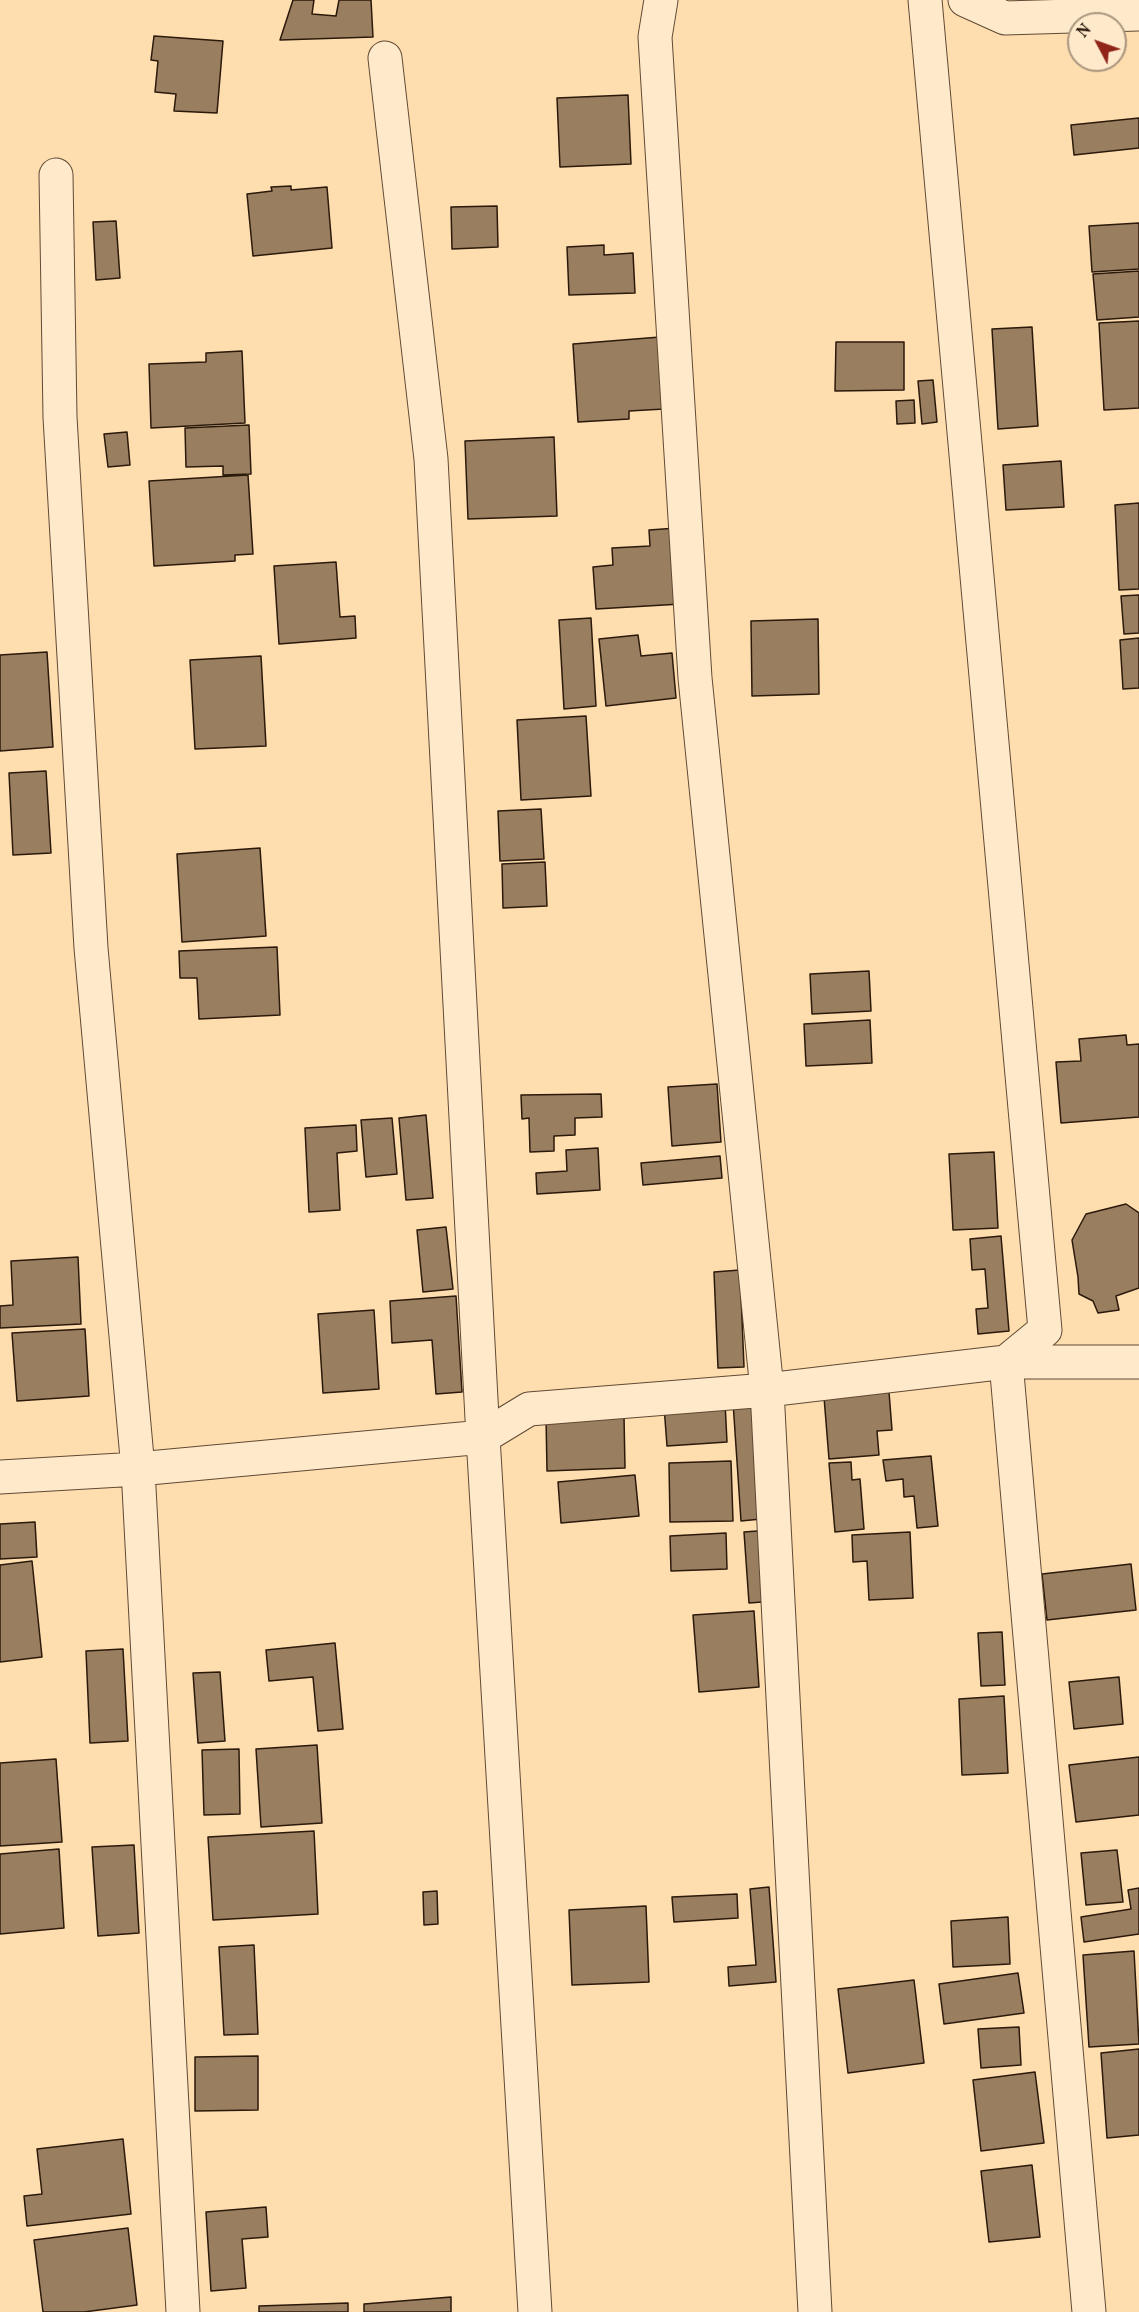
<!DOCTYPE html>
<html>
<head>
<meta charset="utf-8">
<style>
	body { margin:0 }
	#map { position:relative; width:1139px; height:2312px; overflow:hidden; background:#feddaf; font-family:Vollkorn,serif }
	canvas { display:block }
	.north { position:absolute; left:1067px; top:12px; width:60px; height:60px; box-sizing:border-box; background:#fee9cb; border:2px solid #aa967e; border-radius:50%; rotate:311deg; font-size:16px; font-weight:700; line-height:24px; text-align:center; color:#2b190b }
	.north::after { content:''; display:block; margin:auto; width:21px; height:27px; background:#8f2418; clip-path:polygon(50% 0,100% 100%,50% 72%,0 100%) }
</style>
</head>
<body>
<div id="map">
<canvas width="1139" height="2312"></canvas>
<div class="north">N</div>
</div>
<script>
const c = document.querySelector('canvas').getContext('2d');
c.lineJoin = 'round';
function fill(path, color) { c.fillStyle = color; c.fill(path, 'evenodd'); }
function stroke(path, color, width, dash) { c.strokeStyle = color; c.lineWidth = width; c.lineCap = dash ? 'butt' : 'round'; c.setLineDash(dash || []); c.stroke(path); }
const building = new Path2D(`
	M293 0H314L312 14 336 16 339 0H371L373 37 280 40Z
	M154 36 223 41 217 113 174 111 176 94 155 92 158 61 151 60Z
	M628 95 631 164 560 167 557 98Z
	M1139 118V148L1074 155 1071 125Z
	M291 186V190L327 187 332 248 253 256 247 194 272 191 271 187Z
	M497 206 498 247 452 249 451 207Z
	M116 221 120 278 96 280 93 222Z
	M1139 223V269L1092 272 1089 226Z
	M604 245V255L633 253 635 293 569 295 567 247Z
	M1139 271V317L1097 320 1093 274Z
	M1139 321V408L1104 410 1099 323Z
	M1032 327 1038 426 998 429 992 329Z
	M660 337 664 409 629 411V419L578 422 573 344Z
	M836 342H904V390L835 391Z
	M242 351 245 423 151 428 149 364 206 362V353Z
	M933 380 937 422 922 424 918 381Z
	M914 400 915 423 897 424 896 401Z
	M249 425 251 474 223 475V466L186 467 185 428Z
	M127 432 130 465 108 467 104 434Z
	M554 437 557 516 468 519 465 441Z
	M1061 461 1064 507 1006 510 1003 465Z
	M248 475 253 554 235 555V561L154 566 149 481Z
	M1139 503V589L1119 590 1115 505Z
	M677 528 681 604 596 609 593 567 613 565 612 548 650 546 649 530Z
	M336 562 340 617 355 616 356 638 279 644 274 566Z
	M1139 595V633L1124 634 1121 596Z
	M591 618 596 706 564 709 559 620Z
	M818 619 819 694 752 696 751 621Z
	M638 635 641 656 672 653 676 698 606 706 599 639Z
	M1139 638V688L1123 689 1120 640Z
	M47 652 53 747 0 751V655Z
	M261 656 266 746 195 749 190 660Z
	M586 716 591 796 521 800 517 720Z
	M46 771 51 853 13 855 9 773Z
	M541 809 544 859 500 861 498 811Z
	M260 848 266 936 182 942 177 854Z
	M545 862 547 906 503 908 502 864Z
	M277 947 280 1015 199 1019 197 978H180L179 951Z
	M869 971 871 1011 812 1014 810 974Z
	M870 1020 872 1063 806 1066 804 1024Z
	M1126 1035 1127 1045 1139 1044V1117L1061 1123 1056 1062 1081 1061 1079 1039Z
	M717 1084 721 1142 672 1146 668 1087Z
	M601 1094 602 1117 575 1118V1135L554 1136V1151L530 1152 529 1118 522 1119 521 1095Z
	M426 1115 433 1198 406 1200 399 1118Z
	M392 1118 397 1174 366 1177 361 1120Z
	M356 1125 357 1151 337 1153 340 1210 309 1212 305 1128Z
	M598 1148 600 1190 537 1194 536 1173 567 1171 566 1150Z
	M994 1152 998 1228 953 1230 949 1154Z
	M720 1156 722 1178 643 1185 641 1163Z
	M1126 1204 1139 1213V1288L1116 1296 1119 1310 1098 1313 1093 1301 1079 1294 1078 1277 1072 1240 1086 1214Z
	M446 1227 453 1289 423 1292 417 1230Z
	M1001 1236 1009 1331 978 1334 976 1309 988 1308 985 1269 972 1270 970 1239Z
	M78 1257 81 1324 0 1328V1306L13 1305 11 1261Z
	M740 1270 744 1367 718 1368 714 1272Z
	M456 1296 462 1392 436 1394 432 1340 392 1343 390 1301Z
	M374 1310 379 1389 323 1393 318 1314Z
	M85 1329 89 1396 17 1401 12 1333Z
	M889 1392 892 1430 877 1431 879 1455 829 1459 824 1397Z
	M763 1400 771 1518 741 1521 733 1402Z
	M725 1402 727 1442 667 1446 664 1406Z
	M624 1416 625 1468 547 1471 546 1417Z
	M931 1456 938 1526 917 1528 914 1496 904 1497 903 1479 886 1481 883 1460Z
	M731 1461 733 1521 670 1522 669 1463Z
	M851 1462 852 1480 860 1479 864 1529 835 1532 829 1463Z
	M635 1475 639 1516 561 1523 558 1482Z
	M35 1522 37 1557 0 1559V1524Z
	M771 1530 775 1601 749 1603 744 1532Z
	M910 1532 913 1598 869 1600 867 1561 853 1562 852 1535Z
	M726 1533 727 1569 671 1571 670 1536Z
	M32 1561 42 1657 0 1662V1565Z
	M1131 1564 1136 1610 1047 1620 1042 1574Z
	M754 1611 759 1687 699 1692 693 1615Z
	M1002 1632 1005 1685 981 1686 978 1633Z
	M335 1643 343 1729 318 1731 313 1677 269 1681 266 1650Z
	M123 1649 128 1741 90 1743 86 1651Z
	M220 1672 225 1741 198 1743 193 1673Z
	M1119 1677 1123 1724 1074 1729 1069 1682Z
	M1004 1696 1008 1773 962 1775 959 1699Z
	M317 1745 322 1823 261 1827 256 1749Z
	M239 1749 240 1814 204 1815 202 1750Z
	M1139 1757V1815L1076 1822 1069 1765Z
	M56 1759 62 1842 0 1846V1763Z
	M314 1831 318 1914 213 1920 208 1837Z
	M134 1845 139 1933 98 1936 92 1847Z
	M59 1849 64 1928 0 1934V1854Z
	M1117 1850 1123 1902 1086 1905 1081 1853Z
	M769 1887 776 1982 729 1986 728 1967 756 1965 750 1889Z
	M1139 1888V1934L1084 1942 1081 1917 1131 1909 1128 1890Z
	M437 1891 438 1924 424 1925 423 1892Z
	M737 1894 738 1918 674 1922 672 1897Z
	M646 1906 649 1982 572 1985 569 1910Z
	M1008 1917 1010 1964 953 1967 951 1921Z
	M254 1945 258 2034 224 2035 219 1947Z
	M1134 1951 1139 2044 1089 2047 1083 1955Z
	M1018 1973 1024 2013 944 2024 939 1984Z
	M914 1980 924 2063 848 2073 838 1989Z
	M1019 2027 1021 2065 981 2068 978 2029Z
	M1139 2049V2135L1107 2138 1101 2053Z
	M258 2056V2110L195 2111V2057Z
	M1035 2072 1044 2143 981 2151 973 2080Z
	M123 2139 131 2214 27 2226 24 2196 42 2194 37 2149Z
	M1032 2165 1040 2237 989 2242 981 2171Z
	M266 2207 268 2237 242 2239 246 2288 211 2291 206 2212Z
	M128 2228 137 2305 84 2312H43L34 2240Z
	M451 2297V2312H364V2304Z
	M348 2303V2312H259V2306Z`);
const minor = new Path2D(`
	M661 0 655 37 695 678 767 1390 815 2312
	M925 0 1045 1330 1006 1362 1089 2312
	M965 0 1005 18 1139 14
	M385 58 431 459 483 1437 535 2312
	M56 175 60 417 91 948 138 1469 183 2312
	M0 1477 138 1469 483 1437 529 1409 767 1390 1006 1362H1139`);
fill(building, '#997f60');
stroke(building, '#2b190b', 1.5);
stroke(minor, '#604a34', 35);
stroke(minor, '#fee9cb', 33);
</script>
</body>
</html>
